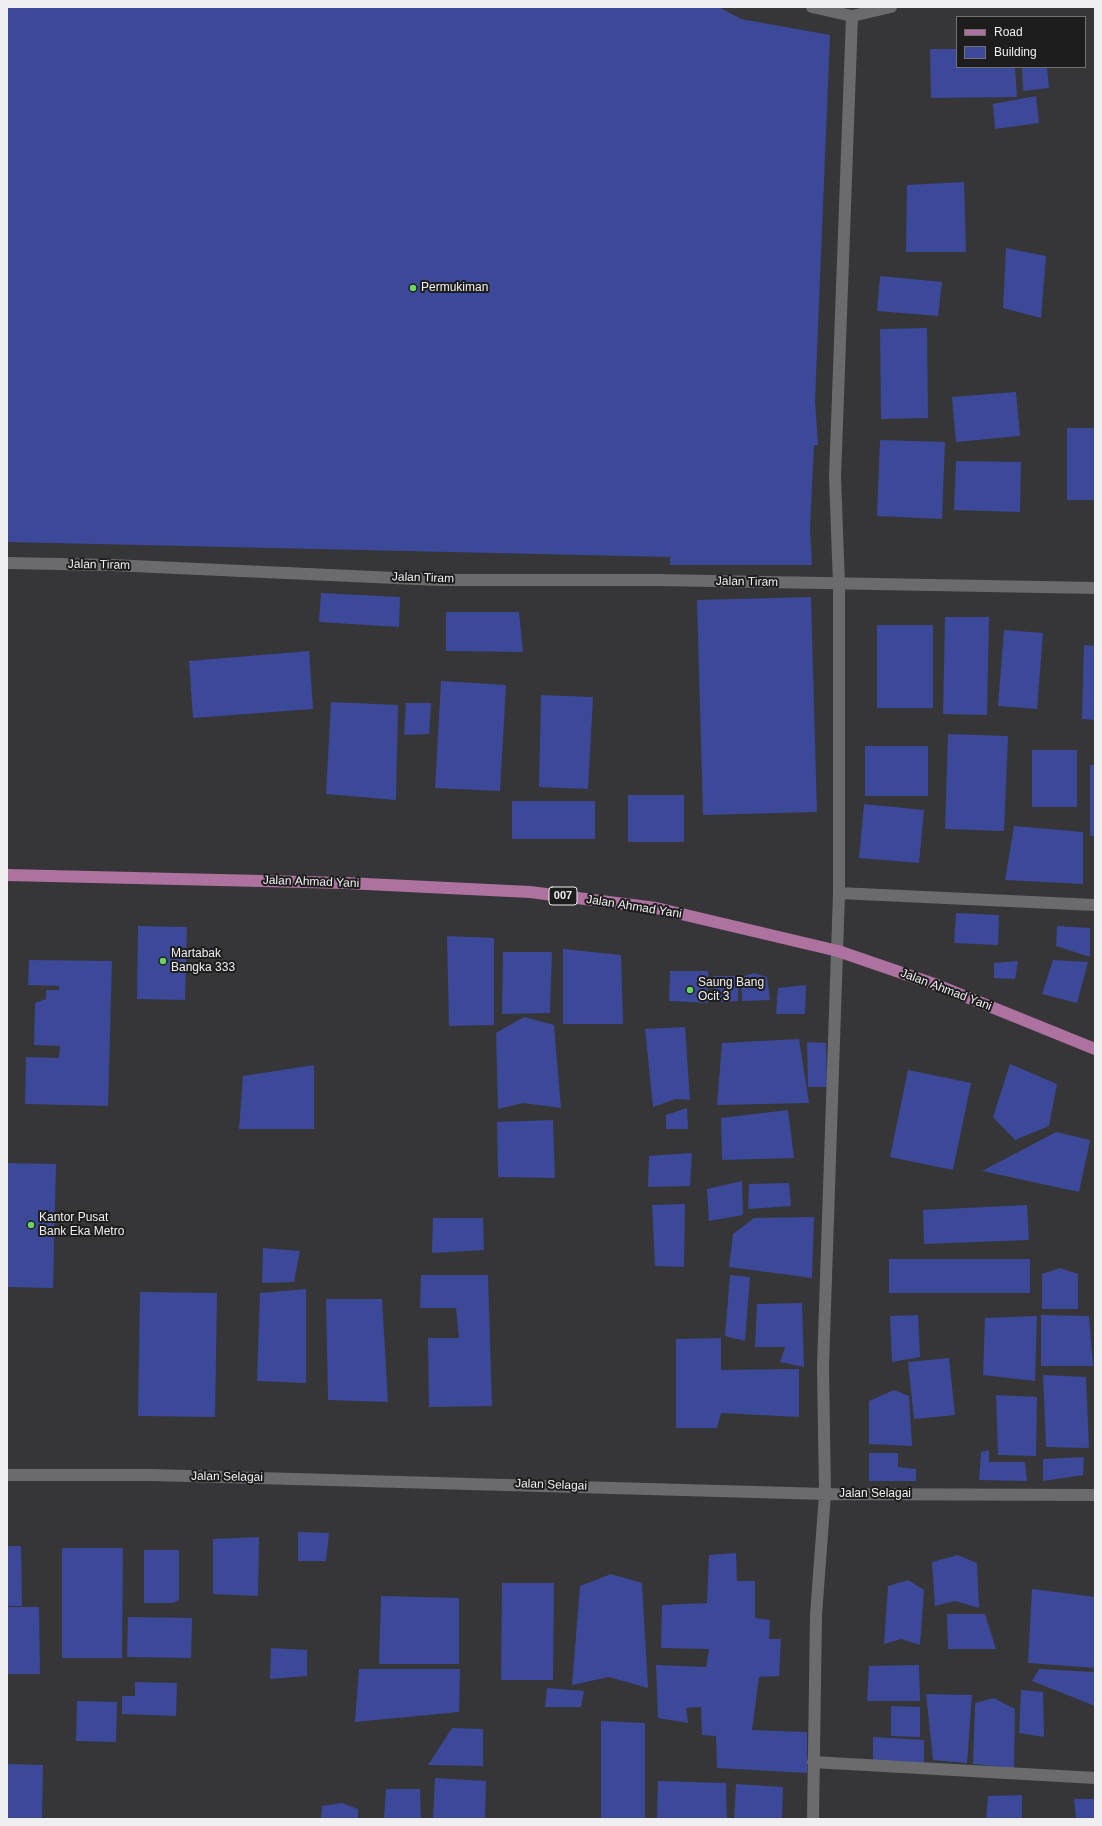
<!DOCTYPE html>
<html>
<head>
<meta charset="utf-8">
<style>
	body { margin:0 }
	#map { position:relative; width:1102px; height:1826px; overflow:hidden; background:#363538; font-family:Arial,sans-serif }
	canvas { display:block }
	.frame { position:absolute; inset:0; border:8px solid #efeef0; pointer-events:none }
	.legend { position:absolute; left:956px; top:16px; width:130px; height:52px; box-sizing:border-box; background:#1e1d1e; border:1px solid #727172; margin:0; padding:5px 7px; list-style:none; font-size:12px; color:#efeef0 }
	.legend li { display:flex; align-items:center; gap:8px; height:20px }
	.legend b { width:20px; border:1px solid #727172 }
</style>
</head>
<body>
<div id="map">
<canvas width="1102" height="1826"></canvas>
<div class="frame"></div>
<ul class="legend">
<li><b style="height:5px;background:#ad729f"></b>Road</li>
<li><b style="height:11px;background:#3b4998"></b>Building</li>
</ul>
</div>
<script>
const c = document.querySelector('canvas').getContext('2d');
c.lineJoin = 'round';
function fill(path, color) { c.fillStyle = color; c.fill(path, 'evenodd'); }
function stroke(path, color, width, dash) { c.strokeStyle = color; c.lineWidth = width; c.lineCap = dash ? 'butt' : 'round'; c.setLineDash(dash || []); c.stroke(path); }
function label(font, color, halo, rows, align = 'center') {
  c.font = font + ' Arial,sans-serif'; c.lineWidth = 4; c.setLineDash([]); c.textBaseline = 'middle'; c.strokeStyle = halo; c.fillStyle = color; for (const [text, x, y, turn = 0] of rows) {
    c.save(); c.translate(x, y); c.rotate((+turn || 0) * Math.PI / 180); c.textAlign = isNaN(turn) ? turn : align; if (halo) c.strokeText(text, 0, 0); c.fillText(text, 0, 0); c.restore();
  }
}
const building = new Path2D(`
	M7 7H719L741 19 830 35 815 401 818 445H814L810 529 812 565H670V557L7 542Z
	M930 49H957V67H1015L1017 97 931 98Z
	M1022 67H1047L1049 88 1023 91Z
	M1036 96 1039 123 995 129 993 104Z
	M964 182 966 252H906L907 185Z
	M1006 248 1046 256 1041 318 1003 308Z
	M880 276 942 282 938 316 877 311Z
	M927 328 928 418 881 419 880 329Z
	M1016 392 1020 436 956 442 952 397Z
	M1067 428H1095V500H1067Z
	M880 440 945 442 942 519 877 516Z
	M956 461 1021 462 1020 512 954 510Z
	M321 593 400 597 399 627 319 622Z
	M811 597 817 812 703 815 697 600Z
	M446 612H519L523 652 446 651Z
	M945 617H989L987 715 943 714Z
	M877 625H933V708H877Z
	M1004 630 1043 633 1037 709 998 706Z
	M1084 645 1095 646V720L1082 719Z
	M309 651 313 709 193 718 189 661Z
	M441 681 506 685 500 791 435 788Z
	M541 695 593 697 588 789 539 787Z
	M331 702 398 705 396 800 326 794Z
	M406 703H431L429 734 404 735Z
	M948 734 1008 736 1004 831 945 829Z
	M865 746H928V796H865Z
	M1032 750H1077V807H1032Z
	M1090 765H1095V836H1090Z
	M628 795H684V842H628Z
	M512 801H595V839H512Z
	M864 804 924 810 919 863 859 858Z
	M1014 826 1083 832V884L1005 880Z
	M956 913 999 915 998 945 954 943Z
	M138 926 187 927 185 1000 137 999Z
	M1057 926 1090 928V957L1056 946Z
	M447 936 494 938V1025L449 1026Z
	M563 949 621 955 623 1024H563Z
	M503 952H552L550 1013 502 1014Z
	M29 960 112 961 108 1106 25 1104 26 1057 59 1058 60 1046 34 1045 35 1003 46 999V990H59V986L28 985Z
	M1053 960 1088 962 1077 1003 1042 994Z
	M1018 961 1015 979 994 978V963Z
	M670 971H708V1003L669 1001Z
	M754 973 767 977 770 1000 742 1001 741 977Z
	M713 976H738V1001L713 1002Z
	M806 985 805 1014H776L778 988Z
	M524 1017 554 1025 561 1108 523 1103 498 1109 496 1033Z
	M685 1027 690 1100 676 1099 653 1107 645 1029Z
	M799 1039 809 1103 717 1105 722 1043Z
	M807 1042 826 1043 827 1087H808Z
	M1010 1064 1057 1084 1049 1126 1015 1140 993 1117Z
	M314 1065V1129H239L243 1076Z
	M908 1070 971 1083 953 1170 890 1157Z
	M687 1108 688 1129H666V1115Z
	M788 1110 794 1158 722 1160 721 1118Z
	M553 1120 555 1178 498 1177 497 1122Z
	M1056 1132 1090 1140 1079 1192 982 1171Z
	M692 1153 690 1186 648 1187 649 1156Z
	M7 1163 56 1164 53 1288 7 1287Z
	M742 1181 743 1215 709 1221 707 1189Z
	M789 1183 791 1206 748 1209 749 1184Z
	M685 1204 684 1267 655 1266 652 1205Z
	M1027 1205 1029 1240 924 1244 923 1210Z
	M814 1217 812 1278 729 1267 733 1234 754 1218Z
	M433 1218H483L484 1250 432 1253Z
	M263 1248 300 1251 294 1282 262 1283Z
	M889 1259H1030V1293H889Z
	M1060 1268 1078 1274V1309H1042V1274Z
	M421 1275H488L492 1406 429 1407 428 1338H459L456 1308H420Z
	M730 1275 750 1277 745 1341 725 1336Z
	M306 1289V1383L257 1381 260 1293Z
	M140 1292 217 1293 215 1417 138 1416Z
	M326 1299H382L388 1402 328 1400Z
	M802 1303 804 1367 780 1362 785 1347H755L757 1304Z
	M918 1315 920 1357 892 1362 890 1316Z
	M1041 1315 1089 1316 1093 1366H1041Z
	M1037 1316 1035 1381 983 1375 985 1318Z
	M721 1338V1370L799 1369V1417L721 1413 717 1428H676V1339Z
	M949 1358 955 1415 914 1419 908 1362Z
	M1043 1375 1086 1377 1089 1448 1046 1447Z
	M894 1390 909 1396 912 1446 869 1444V1401Z
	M996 1395 1037 1397 1036 1456 998 1455Z
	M989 1450V1462H1025L1027 1481 979 1480 981 1452Z
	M869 1453H898V1467L916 1469V1481H869Z
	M1084 1457 1083 1475 1043 1481V1459Z
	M298 1532 329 1533 326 1561H298Z
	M259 1537 258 1596 213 1594V1539Z
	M7 1546H21L22 1606H7Z
	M62 1548H123L122 1658H62Z
	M144 1550H179V1600L173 1603H144Z
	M736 1553 737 1581H755V1618L770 1620 769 1639H781L779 1676 759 1677 752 1730 807 1732V1773L717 1768 716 1736 702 1735 701 1707 686 1708 688 1723 658 1718 656 1665 706 1667 709 1649 661 1648 662 1605 707 1603 709 1555Z
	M958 1555 977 1563 979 1608 955 1601 935 1606 932 1562Z
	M611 1574 642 1583 648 1688 609 1677 572 1685 580 1586Z
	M908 1580 924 1590 920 1645 901 1639 884 1644 888 1586Z
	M502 1583H554L553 1680H501Z
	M1032 1589 1095 1597V1668L1028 1663Z
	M381 1596 459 1598V1664H379Z
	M7 1607H39L40 1674H7Z
	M947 1614H985L996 1649H948Z
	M128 1617 192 1618 191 1658 127 1657Z
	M271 1648 307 1650V1676L270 1679Z
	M919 1665 920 1701H867L869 1666Z
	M359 1669H460L459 1712 355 1722Z
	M1039 1669 1095 1672V1706L1032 1681Z
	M135 1682 177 1683 176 1716 122 1714V1696H135Z
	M547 1688 584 1691 581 1707H545Z
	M1021 1690 1043 1692 1044 1737 1019 1733Z
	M926 1694 972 1695 967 1763 933 1760Z
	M994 1698 1015 1709 1014 1768 973 1764 975 1703Z
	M77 1701 117 1702 116 1742 76 1741Z
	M891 1706 920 1707V1737L891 1736Z
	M601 1721 645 1723V1819H601Z
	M452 1728 483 1729V1766L428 1765Z
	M873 1737 924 1740V1763L873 1761Z
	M7 1764 43 1765 42 1819H7Z
	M435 1778 486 1781 485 1819H433Z
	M658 1781 726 1783 727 1819H657Z
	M736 1784 783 1787 782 1819H734Z
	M386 1789H420L421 1819H384Z
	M1022 1795V1819H986L988 1796Z
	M1074 1799H1095V1819H1076Z
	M342 1803 358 1809V1819H321L322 1806Z`);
const street = new Path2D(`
	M812 7 852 16
	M7 563 111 565 439 580H658L1095 588
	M839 893 1095 905
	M7 1475H152L825 1494 1095 1495
	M813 1762 1095 1778
	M813 1819 816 1615 825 1494 823 1366 839 893V584L835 477 852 16 891 7`);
const primary = new Path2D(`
	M7 875 346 883 530 892 656 908 838 951 937 985 1095 1049`);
const markers = [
	[413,288,4,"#6ad364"],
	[163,961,4,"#6ad364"],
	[690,990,4,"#6ad364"],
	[31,1225,4,"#6ad364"]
];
const shields = [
	[563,896,28]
];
const shieldNames = [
	["007",563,896]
];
const poiNames = [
	["Permukiman",421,288],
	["Martabak",171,954],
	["Bangka 333",171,968],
	["Saung Bang",698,983],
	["Ocit 3",698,997],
	["Kantor Pusat",39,1218],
	["Bank Eka Metro",39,1232]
];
const streetNames = [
	["Jalan Tiram",99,565,1],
	["Jalan Tiram",423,578,2],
	["Jalan Tiram",747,582,1],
	["Jalan Ahmad Yani",311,882,2],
	["Jalan Ahmad Yani",634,907,9],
	["Jalan Ahmad Yani",946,990,21],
	["Jalan Selagai",227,1477,1],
	["Jalan Selagai",551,1485,2],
	["Jalan Selagai",875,1494]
];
fill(building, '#3b4998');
stroke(street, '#6b6a6d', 12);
stroke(primary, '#ad729f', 12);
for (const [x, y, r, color] of markers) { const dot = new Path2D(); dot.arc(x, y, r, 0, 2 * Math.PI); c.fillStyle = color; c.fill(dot); stroke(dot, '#1e1d1e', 1.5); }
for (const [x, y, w] of shields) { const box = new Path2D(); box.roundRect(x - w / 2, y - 9, w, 18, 3); c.fillStyle = '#1e1d1e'; c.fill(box); stroke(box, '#efeef0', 1); }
label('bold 11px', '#efeef0', null, shieldNames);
label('12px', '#efeef0', '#1e1d1e', poiNames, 'left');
label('12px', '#efeef0', '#1e1d1e', streetNames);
</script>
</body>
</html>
